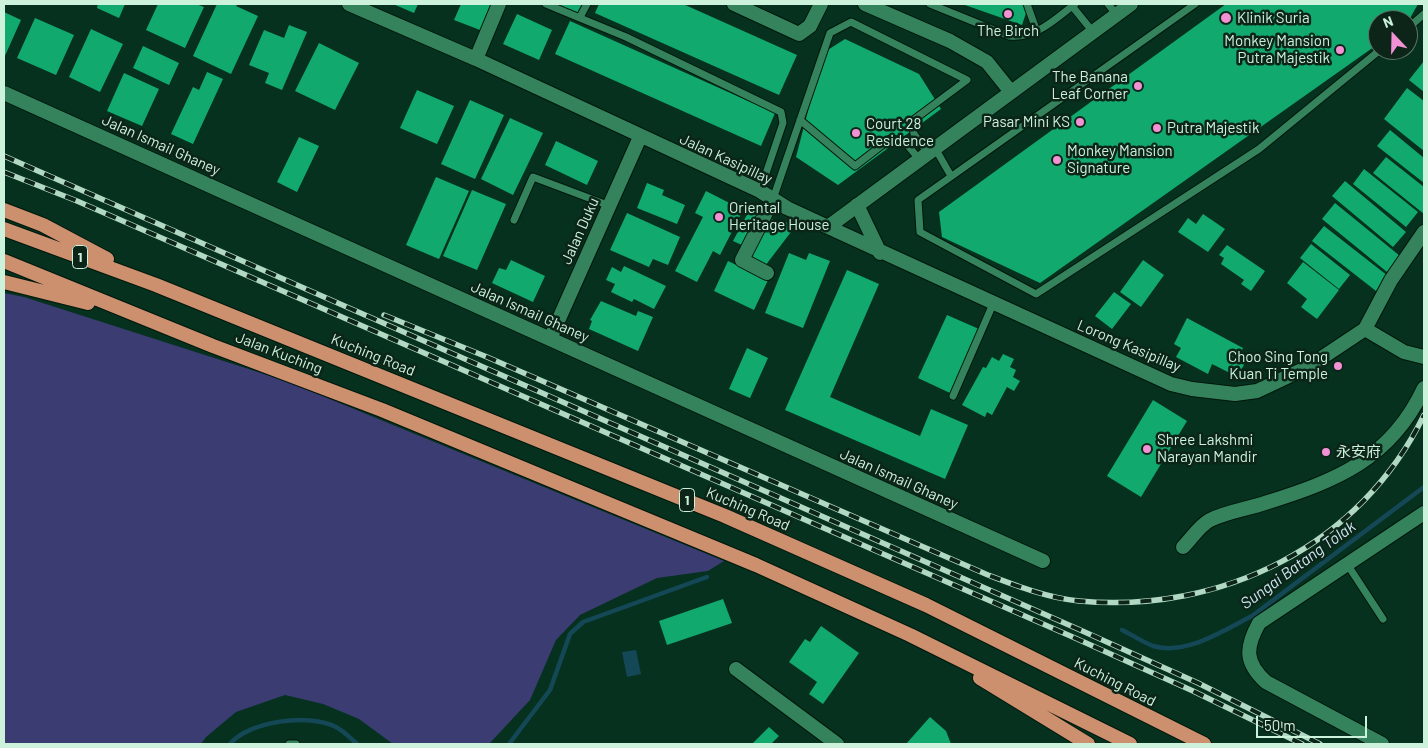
<!DOCTYPE html>
<html>
<head>
<meta charset="utf-8">
<style>
	body { margin:0 }
	#map { position:relative; width:1428px; height:748px; overflow:hidden; background:#05311e; font-family:Barlow,sans-serif }
	canvas { display:block }
	.frame { position:absolute; inset:0; border:5px solid #ccf2dc; pointer-events:none }
	.north { position:absolute; left:1368px; top:10px; width:50px; height:50px; box-sizing:border-box; background:#0c2518; border:1px solid #597766; border-radius:50%; rotate:339deg; font-size:14px; font-weight:700; line-height:20px; text-align:center; color:#ccf2dc }
	.north::after { content:''; display:block; margin:auto; width:18px; height:22px; background:#f391d5; clip-path:polygon(50% 0,100% 100%,50% 72%,0 100%) }
	.scale { position:absolute; left:1256px; top:716px; width:111px; height:22px; box-sizing:border-box; border:2px solid #ccf2dc; border-top:0; padding-left:6px; font-size:15px; line-height:18px; white-space:nowrap; color:#ccf2dc; -webkit-text-stroke:4px #0c2518; paint-order:stroke }
</style>
</head>
<body>
<div id="map">
<canvas width="1428" height="748"></canvas>
<div class="frame"></div>
<div class="north">N</div>
<div class="scale">50 m</div>
</div>
<script>
const c = document.querySelector('canvas').getContext('2d');
c.lineJoin = 'round';
function fill(path, color) { c.fillStyle = color; c.fill(path, 'evenodd'); }
function stroke(path, color, width, dash) { c.strokeStyle = color; c.lineWidth = width; c.lineCap = dash ? 'butt' : 'round'; c.setLineDash(dash || []); c.stroke(path); }
function label(font, color, halo, rows, align = 'center') {
  c.font = font + ' Barlow,"Noto Sans SC",sans-serif'; c.lineWidth = 5; c.setLineDash([]); c.textBaseline = 'middle'; c.strokeStyle = halo; c.fillStyle = color; for (const [text, x, y, turn = 0] of rows) {
    c.save(); c.translate(x, y); c.rotate((+turn || 0) * Math.PI / 180); c.textAlign = isNaN(turn) ? turn : align; if (halo) c.strokeText(text, 0, 0); c.fillText(text, 0, 0); c.restore();
  }
}
const green = new Path2D(`
	M4 293 24 297 286 381 724 561 708 571 657 578 580 615 556 640 530 700 489 744H393L359 719 323 704 285 695 236 712 206 737 201 744H4Z`);
const water = new Path2D(`
	M636 650 641 674 627 677 622 652Z`);
const stream = new Path2D(`
	M1122 630C1132 635 1143 642 1153 646 1186 656 1224 630 1252 616L1424 487
	M230 744C249 721 309 713 336 727 344 731 351 739 357 744
	M509 744 550 690 570 634 583 622 707 577`);
const building = new Path2D(`
	M98 4H125L119 18 97 8Z
	M158 4H196L204 7 185 48 146 30Z
	M217 4H238L236 6 258 16 231 74 193 56Z
	M393 4H418L414 13Z
	M461 4H491L480 30 454 20Z
	M554 4H583L578 14Z
	M599 4H683L797 55 779 95 595 13Z
	M962 4H1029L1022 25Z
	M1226 4H1418L1409 20H1378V44L1040 283 942 237 939 212Z
	M4 12 21 20 4 58Z
	M517 14 552 30 539 60 503 44Z
	M35 18 74 35 56 75 17 58Z
	M570 21 775 113 761 146 555 54Z
	M289 25 307 32 282 90 265 83 269 73 249 65 264 30 284 38Z
	M91 29 123 44 100 92 69 77Z
	M845 39 919 74 941 109 838 185 796 157 823 53Z
	M319 43 359 63 335 110 295 91Z
	M143 46 179 63 169 85 133 68Z
	M1424 61V92L1409 80Z
	M207 72 223 79 193 144 171 134 193 87 199 90Z
	M124 73 159 89 142 126 107 111Z
	M1407 88 1424 101V151L1384 119Z
	M417 90 454 106 437 144 400 128Z
	M470 100 504 115 475 179 441 164Z
	M510 118 543 133 513 195 481 179Z
	M1390 130 1424 158V183L1377 146Z
	M299 137 319 146 297 192 277 182Z
	M556 141 598 161 587 185 545 165Z
	M1386 157 1424 187V214L1373 173Z
	M1364 169 1418 212 1406 227 1353 184Z
	M436 177 469 191 439 259 406 245Z
	M1345 181 1406 232 1393 247 1332 196Z
	M647 183 664 190 662 195 685 205 677 224 637 208Z
	M472 190 506 204 477 270 443 256Z
	M706 191 743 210 720 255 713 251 697 282 675 271 703 217 695 213Z
	M1335 203 1400 256 1387 272 1322 219Z
	M749 211 762 218 746 247 733 241Z
	M627 213 680 237 668 265 653 259 649 267 610 250Z
	M1203 214 1225 229 1208 252 1178 232 1188 218 1196 224Z
	M772 219 782 226 786 222 794 228 765 266 747 252Z
	M1324 226 1388 276 1376 291 1312 241Z
	M1311 244 1350 275 1339 289 1300 258Z
	M1227 245 1265 271 1251 291 1241 284 1244 280 1221 264 1224 258 1219 255Z
	M789 253 806 260 809 253 830 261 803 328 765 313Z
	M511 260 545 276 533 302 492 283 499 268 506 270Z
	M1143 260 1164 275 1141 307 1120 292Z
	M728 261 768 280 754 310 714 291Z
	M1303 262 1339 290 1317 319 1301 307 1307 299 1287 283Z
	M624 266 666 286 654 309 634 299 632 302 611 292 615 284 606 280 612 267 621 272Z
	M847 270 879 284 830 397 920 436 931 409 968 425 945 479 785 410Z
	M1114 292 1131 304 1112 329 1095 316Z
	M601 301 636 316 638 311 653 317 638 351 589 329 592 321 590 320Z
	M947 315 979 329 950 393 918 378Z
	M1187 318 1243 348 1240 354 1248 358 1241 370 1234 366 1230 373 1212 364 1208 374 1176 357 1181 348 1174 344Z
	M747 348 768 358 750 398 729 389Z
	M1003 354 1014 359 1010 367 1016 370 1013 377 1020 381 1014 391 1007 387 992 415 987 412 985 417 962 405 983 367 986 368 992 357 999 361Z
	M1153 400 1187 421 1141 497 1107 476Z
	M723 599 732 623 667 645 659 621Z
	M821 626 859 653 823 704 809 694 817 682 789 662 805 639 810 642Z
	M930 717 946 731 951 744H906Z
	M769 727 779 736 771 744H752Z`);
const service = new Path2D(`
	M546 4 626 37 781 112 783 123 760 191
	M930 4 1009 36C1036 39 1055 19 1075 4
	M1027 4 1037 32
	M1108 4 1117 15
	M1195 4 918 200 920 232 1036 294 1259 149 1380 50
	M1072 6 1093 32
	M580 17 587 4
	M1408 28 1424 14
	M800 120 855 166 890 139 904 141 919 159
	M935 148 951 176
	M773 199 830 33 851 22 967 80 912 121 914 134 928 153
	M514 220 533 177 610 206
	M953 396 993 304
	M1347 564 1383 619
	M289 744H296`);
const minor = new Path2D(`
	M349 4 476 59 760 191 787 208 828 227 1131 4
	M734 4 799 34 810 26 821 4
	M865 4 950 41 987 62 1011 92
	M476 59 499 4
	M4 93 1043 561
	M857 205 880 253
	M828 227 1171 384 1192 389 1235 394 1257 391 1308 367 1365 329 1404 352 1424 357
	M767 273 742 260 773 199
	M1365 329 1391 280 1424 232
	M550 339 640 137
	M1183 547C1191 539 1200 525 1210 520 1226 512 1247 509 1265 503 1336 481 1391 459 1424 388
	M736 669 837 744
	M1382 744 1266 682C1245 663 1245 648 1259 623L1424 513`);
const trunk = new Path2D(`
	M4 210 43 225 107 259
	M4 229 156 285 725 516 926 605 1204 744
	M4 261 213 346 382 410 756 565 910 635 1130 744
	M4 282 88 303
	M980 678 1088 744`);
const rail = new Path2D(`
	M4 156 1078 629 1198 683 1320 744
	M4 172 77 201 1075 638 1193 691 1302 744
	M384 315 487 357 988 575C1017 586 1048 598 1079 601 1222 614 1361 545 1424 415`);
const markers = [
	[1008,14,5,"#f391d5"],
	[1226,18,6,"#f391d5"],
	[1340,50,5,"#f391d5"],
	[1138,86,5,"#f391d5"],
	[1080,122,5,"#f391d5"],
	[1157,128,5,"#f391d5"],
	[856,133,5,"#f391d5"],
	[1057,160,5,"#f391d5"],
	[719,217,5,"#f391d5"],
	[1338,366,5,"#f391d5"],
	[1147,449,5,"#f391d5"],
	[1326,452,5,"#f391d5"]
];
const shields = [
	[80,257,15],
	[687,500,15]
];
const shieldNames = [
	["1",80,257],
	["1",687,500]
];
const poiNames = [
	["Klinik Suria",1237,18],
	["The Birch",1008,31,"center"],
	["Monkey Mansion",1330,41,"right"],
	["Putra Majestik",1330,58,"right"],
	["The Banana",1128,77,"right"],
	["Leaf Corner",1128,94,"right"],
	["Pasar Mini KS",1070,122,"right"],
	["Court 28",866,124],
	["Residence",866,141],
	["Putra Majestik",1167,128],
	["Monkey Mansion",1067,151],
	["Signature",1067,168],
	["Oriental",729,208],
	["Heritage House",729,225],
	["Choo Sing Tong",1328,357,"right"],
	["Kuan Ti Temple",1328,374,"right"],
	["Shree Lakshmi",1157,440],
	["Narayan Mandir",1157,457],
	["永安府",1336,452]
];
const streetNames = [
	["Jalan Ismail Ghaney",161,145,24],
	["Jalan Kasipillay",726,159,25],
	["Jalan Duku",580,231,-66],
	["Jalan Ismail Ghaney",530,312,24],
	["Lorong Kasipillay",1129,346,23],
	["Jalan Kuching",279,353,21],
	["Kuching Road",373,355,22],
	["Jalan Ismail Ghaney",899,479,24],
	["Kuching Road",748,509,23],
	["Kuching Road",1115,682,27]
];
const waterNames = [
	["Sungai Batang Tolak",1298,565,-36]
];
fill(green, '#3a3c72');
fill(water, '#154856');
stroke(stream, '#154856', 4.5);
fill(building, '#12a96e');
stroke(service, '#01170b', 9);
stroke(minor, '#01170b', 16);
stroke(trunk, '#01170b', 16);
stroke(service, '#34835d', 7);
stroke(minor, '#34835d', 14);
stroke(trunk, '#cd906e', 14);
stroke(rail, '#b1d8c2', 5.5);
stroke(rail, '#0c2518', 4, [11]);
for (const [x, y, r, color] of markers) { const dot = new Path2D(); dot.arc(x, y, r, 0, 2 * Math.PI); c.fillStyle = color; c.fill(dot); stroke(dot, '#0c2518', 2); }
for (const [x, y, w] of shields) { const box = new Path2D(); box.roundRect(x - w / 2, y - 11.5, w, 23, 4); c.fillStyle = '#0c2518'; c.fill(box); stroke(box, '#ccf2dc', 1); }
label('bold 14px', '#ccf2dc', null, shieldNames);
label('15px', '#ccf2dc', '#0c2518', poiNames, 'left');
label('15px', '#ccf2dc', '#0c2518', streetNames);
label('italic 16px', '#cae8f2', '#0c2518', waterNames);
</script>
</body>
</html>
